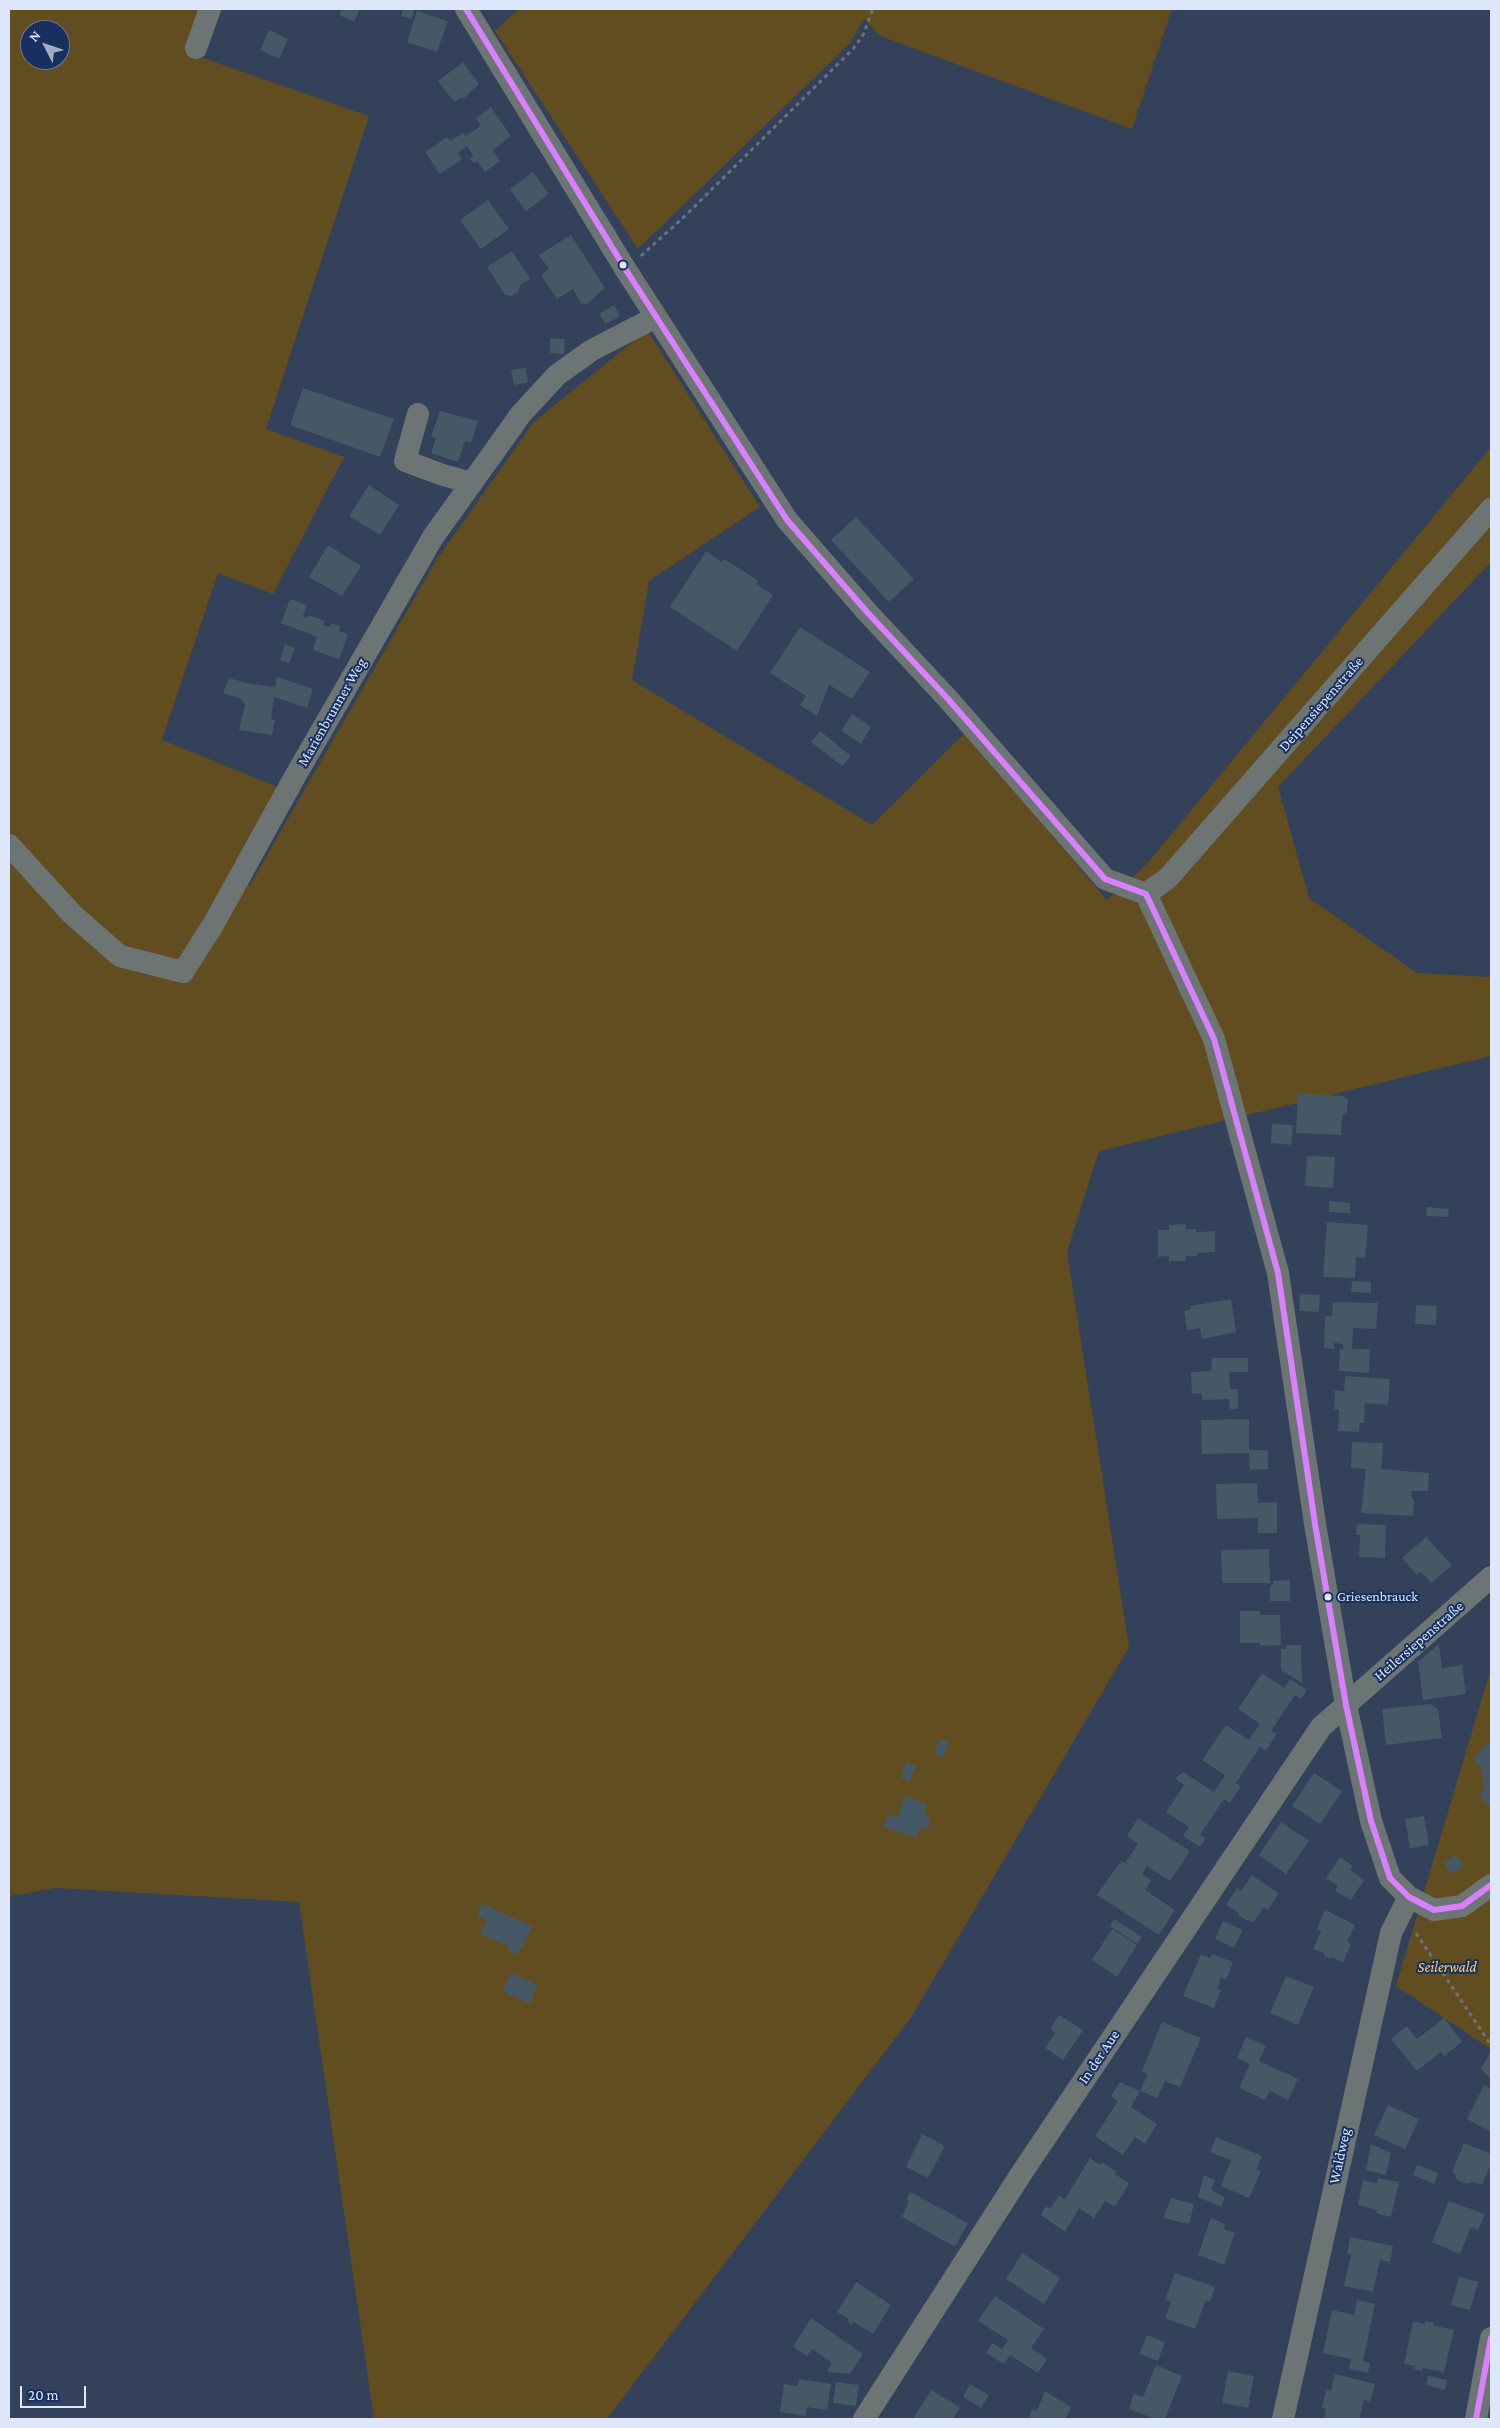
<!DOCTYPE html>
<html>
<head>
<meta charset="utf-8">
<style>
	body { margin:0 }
	#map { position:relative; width:1500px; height:2428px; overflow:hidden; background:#33415b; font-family:"Crimson Pro",serif }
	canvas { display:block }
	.frame { position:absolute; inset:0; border:10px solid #dde7f9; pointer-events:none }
	.north { position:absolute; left:20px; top:20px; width:50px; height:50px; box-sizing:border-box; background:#183060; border:1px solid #67799d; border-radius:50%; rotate:311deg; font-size:14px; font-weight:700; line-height:20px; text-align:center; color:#dde7f9 }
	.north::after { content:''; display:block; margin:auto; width:18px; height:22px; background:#a2adc2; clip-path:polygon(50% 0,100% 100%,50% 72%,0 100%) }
	.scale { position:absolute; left:20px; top:2386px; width:66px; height:22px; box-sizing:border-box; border:2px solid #dde7f9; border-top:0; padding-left:6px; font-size:15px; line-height:18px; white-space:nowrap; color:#dde7f9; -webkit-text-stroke:4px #183060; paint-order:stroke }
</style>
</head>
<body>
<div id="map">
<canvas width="1500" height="2428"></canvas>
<div class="frame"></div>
<div class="north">N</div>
<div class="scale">20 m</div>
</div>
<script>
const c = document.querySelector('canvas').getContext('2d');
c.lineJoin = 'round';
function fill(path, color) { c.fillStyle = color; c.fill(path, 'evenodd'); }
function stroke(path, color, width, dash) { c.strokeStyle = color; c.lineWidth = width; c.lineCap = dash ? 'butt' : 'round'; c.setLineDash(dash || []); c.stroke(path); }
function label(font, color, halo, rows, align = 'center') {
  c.font = font + ' "Crimson Pro",serif'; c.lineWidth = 4; c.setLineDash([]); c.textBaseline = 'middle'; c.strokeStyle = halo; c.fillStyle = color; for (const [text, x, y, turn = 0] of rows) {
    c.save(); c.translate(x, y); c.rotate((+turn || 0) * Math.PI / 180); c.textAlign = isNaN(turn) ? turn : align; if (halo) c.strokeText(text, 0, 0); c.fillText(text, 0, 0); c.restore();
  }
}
const green = new Path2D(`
	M9 9H201L186 52 369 116 266 429 344 457 273 594 218 573 162 740 278 787 230 876 250 885 437 559 534 422 647 330 760 507 649 581 632 680 872 825 965 733 1107 900 1146 865 1491 447V562L1278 787 1309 898 1417 973 1491 977V1056L1099 1151 1067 1252 1129 1647 912 2016 607 2419H374L299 1902 56 1888 9 1896ZM30 30H60V60H30Z
	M519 9H1172L1132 129 880 36 864 19 850 43 638 249 495 31Z
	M1491 1668V2049L1396 1986Z`);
const building = new Path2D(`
	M342 9H360L354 22 339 15Z
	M403 9H414L412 19 401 16Z
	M417 11 448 21 437 52 407 42Z
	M269 30 288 39 279 59 260 50Z
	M463 62 479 84 463 99 462 97 454 102 438 81Z
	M491 107 511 136 493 150 500 161 485 172 477 161 473 163 470 158 473 156 472 154 467 146 458 153 462 159 440 174 425 152 447 137 450 141 463 133 466 136 481 126 476 118Z
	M533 172 549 194 526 211 510 189Z
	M488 200 509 229 481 249 460 220Z
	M571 235 605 288 587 304 581 303 573 289 557 299 541 275 549 269 539 255Z
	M512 251 530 279 520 285 519 291 511 296 505 295 487 267Z
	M614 305 620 316 606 324 599 314Z
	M550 338 565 339 564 354 550 353Z
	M526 368 528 383 514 385 511 370Z
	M303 388 394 419 380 457 290 425Z
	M440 411 478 421 471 443 465 441 458 462 431 453 436 438 431 436Z
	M369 485 399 505 380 535 349 516Z
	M856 517 914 579 889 602 831 540Z
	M328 545 361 566 342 596 309 577Z
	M706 551 722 562 724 559 759 581 756 584 773 595 737 651 670 607Z
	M290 599 307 605 303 616 308 618 309 615 325 621 323 625 330 627 331 623 340 626 339 631 348 634 339 659 313 650 317 637 281 623Z
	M800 627 870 672 852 699 829 685 817 716 800 705 806 696 770 673Z
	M285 644 295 648 289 663 280 660Z
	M277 677 313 689 307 708 274 697 271 719 275 720 272 735 239 730 245 705 241 699 223 693 229 678 246 683 275 687Z
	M852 714 871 727 861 744 841 731Z
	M820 731 851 756 842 766 811 742Z
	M1298 1093 1343 1096 1348 1100 1347 1111 1342 1116 1341 1135 1296 1133Z
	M1272 1124 1293 1125 1291 1145 1271 1143Z
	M1307 1156 1335 1157 1333 1188 1305 1186Z
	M1329 1201 1350 1203V1213L1329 1212Z
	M1427 1207 1449 1209 1448 1217 1426 1216Z
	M1327 1222 1368 1225 1365 1258 1356 1257 1355 1278 1323 1277Z
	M1186 1224V1229H1196V1232L1215 1231V1252L1197 1253V1256H1186V1261H1169V1256L1158 1257V1230H1169V1225Z
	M1352 1281 1371 1282V1293L1351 1292Z
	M1300 1294 1320 1295 1319 1312 1299 1311Z
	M1231 1299 1236 1332 1202 1339 1200 1328 1187 1330 1184 1311 1191 1309 1190 1306Z
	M1333 1302 1378 1303 1376 1329 1353 1328 1352 1349H1370L1369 1373 1339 1371 1340 1349H1343V1344L1334 1343V1349L1324 1348 1325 1316H1332Z
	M1416 1305 1437 1306 1436 1325 1415 1324Z
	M1212 1358H1248V1372H1229L1230 1389H1238V1409H1230L1229 1399 1202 1400V1393L1192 1394 1191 1372 1211 1371Z
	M1345 1376 1390 1379 1388 1405 1365 1403 1364 1423H1360L1359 1432 1338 1431 1339 1409H1334L1335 1390 1344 1391Z
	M1249 1419V1450H1268V1469L1250 1470 1249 1453 1202 1454 1201 1420Z
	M1352 1442 1383 1443 1381 1469 1429 1473 1428 1491H1412L1411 1496 1414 1500 1413 1516 1361 1513 1366 1469 1351 1468Z
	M1257 1483 1258 1503 1277 1502V1533H1258V1518L1217 1519 1216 1484Z
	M1357 1524 1386 1525 1385 1558 1359 1557 1360 1535H1356Z
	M1426 1537 1452 1565 1431 1583 1421 1572 1417 1575 1402 1558Z
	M1269 1549 1270 1583H1222L1221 1550Z
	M1290 1580V1601H1270V1585H1273V1581Z
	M1240 1611H1260L1261 1615H1280L1281 1645 1260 1646V1643H1240Z
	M1439 1644 1442 1668 1462 1665 1466 1694 1423 1700 1418 1662Z
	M1286 1645H1301L1302 1683 1281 1670V1649H1286Z
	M1262 1673 1284 1688 1290 1679 1307 1690 1301 1699 1295 1695 1271 1731 1277 1734 1266 1751 1260 1747 1236 1783 1241 1786 1230 1803 1224 1799 1200 1835 1206 1838 1200 1847 1183 1836 1189 1827 1166 1812 1184 1785 1177 1780 1176 1778 1183 1772 1214 1792 1225 1775 1202 1760 1226 1725 1249 1740 1260 1724 1238 1709Z
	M1430 1704 1438 1709 1442 1738 1386 1745 1382 1709Z
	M939 1739 949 1742 943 1758 934 1754Z
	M1491 1739V1807L1479 1795 1484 1789 1482 1768 1473 1759Z
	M906 1762 916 1765 910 1781 901 1778Z
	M1314 1773 1342 1791 1320 1824 1292 1806Z
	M905 1796 927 1804 924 1814 930 1816 929 1824 927 1829 920 1827 916 1838 883 1827 888 1815 897 1818Z
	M1424 1816 1429 1845 1410 1848 1405 1819Z
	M1138 1818 1190 1851 1170 1881 1147 1866 1142 1874 1151 1880 1145 1890 1175 1910 1159 1935 1097 1895 1121 1861 1125 1863 1138 1844 1127 1836Z
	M1281 1822 1309 1841 1286 1874 1259 1855Z
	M1457 1855 1463 1867 1451 1874 1444 1862Z
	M1340 1857 1353 1866 1350 1870 1364 1880 1351 1900 1338 1893 1335 1890 1338 1886 1326 1878Z
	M1252 1875 1279 1893 1268 1910 1264 1907 1253 1923 1239 1916 1238 1913 1226 1905 1237 1888 1241 1891Z
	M482 1904 532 1926 520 1952 515 1954 508 1951V1946L480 1934 487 1920 477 1916Z
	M1325 1910 1355 1925 1347 1942 1351 1944 1343 1963 1332 1957 1330 1959 1324 1956V1953L1313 1949 1321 1931 1317 1929Z
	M1114 1919 1142 1937 1137 1944 1110 1926Z
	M1223 1921 1243 1930 1234 1948 1215 1939Z
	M1112 1929 1137 1945 1117 1977 1092 1960Z
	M1201 1954 1210 1958 1212 1954 1233 1962 1226 1980 1221 1977 1217 1989 1221 1990 1214 2008 1183 1996Z
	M511 1973 537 1985 530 2004 502 1991Z
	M1286 1976 1314 1987 1298 2025 1270 2013Z
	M1059 2015 1083 2030 1063 2060 1045 2048 1055 2033 1050 2029Z
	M1444 2018 1462 2042 1444 2056 1441 2052 1417 2071 1391 2039 1407 2026 1417 2039Z
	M1162 2022 1201 2038 1180 2087 1165 2081 1157 2098 1140 2091 1148 2074 1142 2071Z
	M1246 2037 1266 2046 1259 2061 1298 2079 1288 2100 1270 2091 1265 2100 1239 2088 1250 2064 1237 2058Z
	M1490 2053 1491 2054V2079L1481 2069Z
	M1120 2082 1140 2091 1131 2107 1157 2124 1145 2144 1135 2137 1123 2155 1095 2136 1118 2101 1111 2096Z
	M1484 2085 1491 2089V2132L1467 2119Z
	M1388 2105 1419 2119 1405 2149 1374 2135Z
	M922 2134 945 2146 928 2178 906 2167Z
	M1216 2137 1262 2156 1256 2170 1261 2171 1249 2198 1221 2186 1231 2160 1210 2152Z
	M1464 2143 1491 2154V2164L1482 2185 1473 2182 1467 2184 1457 2180 1455 2174 1452 2172Z
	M1371 2144 1391 2153 1386 2175 1366 2170Z
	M1090 2158 1100 2165 1102 2162 1117 2172 1115 2174 1129 2183 1115 2207 1105 2201 1094 2218 1079 2208 1065 2232 1041 2215 1046 2206 1050 2209 1059 2196 1065 2199Z
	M1417 2165 1438 2173 1434 2184 1413 2175Z
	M1204 2175 1215 2180 1211 2190 1225 2197 1221 2207 1198 2197Z
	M1378 2178 1399 2182 1391 2217 1376 2213 1377 2210 1358 2205 1363 2180 1377 2183Z
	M910 2192 968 2223 955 2247 902 2217 909 2201 906 2200Z
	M1171 2198 1194 2204 1189 2224 1163 2218Z
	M1449 2201 1485 2214 1478 2230 1471 2227 1460 2254 1432 2242Z
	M1211 2218 1225 2224 1224 2229 1235 2233 1224 2265 1198 2255Z
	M1350 2237 1393 2246 1390 2262 1380 2260 1373 2292 1344 2286 1351 2254H1347Z
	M1022 2253 1060 2278 1044 2304 1006 2279Z
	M1175 2273 1215 2287 1210 2302 1206 2300 1195 2329 1165 2318 1171 2302 1165 2300Z
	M1459 2277 1478 2282 1470 2310 1451 2305Z
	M856 2282 891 2305 873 2334 854 2322 852 2325 848 2322 849 2319 837 2312Z
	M995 2296 1044 2329 1031 2348 1047 2359 1038 2373 1010 2355 1004 2364 986 2353 992 2343 1002 2349 1008 2340 978 2321Z
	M1357 2300 1375 2304 1363 2361 1370 2363 1368 2373 1349 2369 1351 2359 1323 2353 1332 2310 1354 2315Z
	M811 2318 863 2354 850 2374 827 2372 832 2363 812 2349 807 2356 793 2347Z
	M1413 2321 1425 2324V2321L1433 2322V2325L1454 2330 1444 2372 1423 2368 1422 2371 1414 2369 1415 2366 1404 2364Z
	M1147 2335 1165 2342 1158 2361 1139 2354Z
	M1156 2365 1182 2376 1165 2419H1156L1129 2409 1134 2393 1143 2397Z
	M1228 2371 1254 2376 1248 2408 1222 2403Z
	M1335 2374 1375 2384 1370 2402 1364 2400 1359 2419H1324L1326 2409 1322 2408 1326 2390 1331 2391Z
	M1428 2376 1447 2380 1445 2390 1426 2385Z
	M799 2379 831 2384 827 2410 807 2407 806 2416 780 2412 784 2384 798 2386Z
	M836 2382 859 2385 856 2406 833 2403Z
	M970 2384 989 2395 981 2408 963 2397Z
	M931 2390 960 2407 953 2419H913Z
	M1045 2391 1071 2407 1065 2419H1028L1032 2409 1037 2411Z`);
const path = new Path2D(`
	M641 256 686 215 853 49 863 35 873 9
	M1416 1933 1491 2045`);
const minor = new Path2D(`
	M466 9 626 270 787 520 867 612 948 699 1105 879 1146 894 1214 1039 1278 1273 1315 1524 1346 1705 1371 1821 1390 1878 1409 1897 1434 1910 1462 1906 1491 1885
	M196 48 210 9
	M418 414 405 461 443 475 472 483
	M9 845 72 914 120 956 183 972 213 925 293 780 433 537 521 414 557 375 592 350 656 317
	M1146 894 1168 878 1491 509
	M864 2419 1021 2174 1321 1727 1491 1577
	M1283 2419 1391 1933 1409 1897
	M1476 2419 1491 2338`);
const bus1 = new Path2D(`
	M466 9 626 270 787 520 867 612 948 699 1105 879 1146 894 1214 1039 1278 1273 1315 1524 1346 1705 1371 1821 1390 1878 1409 1897 1434 1910 1462 1906 1491 1885
	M1476 2419 1491 2338`);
const markers = [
	[623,265,4.5,"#dde7f9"],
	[1328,1597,4.5,"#dde7f9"]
];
const busNames = [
	["Griesenbrauck",1337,1597]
];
const streetNames = [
	["Deipensiepenstraße",1321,704,-49],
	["Marienbrunner Weg",332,712,-60],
	["Heilersiepenstraße",1419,1641,-41],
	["In der Aue",1099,2057,-56],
	["Waldweg",1340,2156,-78]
];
const parkNames = [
	["Seilerwald",1447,1967]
];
fill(green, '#614d20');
fill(building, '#445866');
stroke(path, '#6c7377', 3, [4, 4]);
stroke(minor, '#6c7574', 22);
stroke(bus1, '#d880ff', 6);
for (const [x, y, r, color] of markers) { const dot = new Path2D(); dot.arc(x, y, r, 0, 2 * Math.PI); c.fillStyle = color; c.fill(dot); stroke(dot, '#183060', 2); }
label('14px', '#dde7f9', '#183060', busNames, 'left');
label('15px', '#dde7f9', '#183060', streetNames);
label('italic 15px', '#fecf70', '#183060', parkNames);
</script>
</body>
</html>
